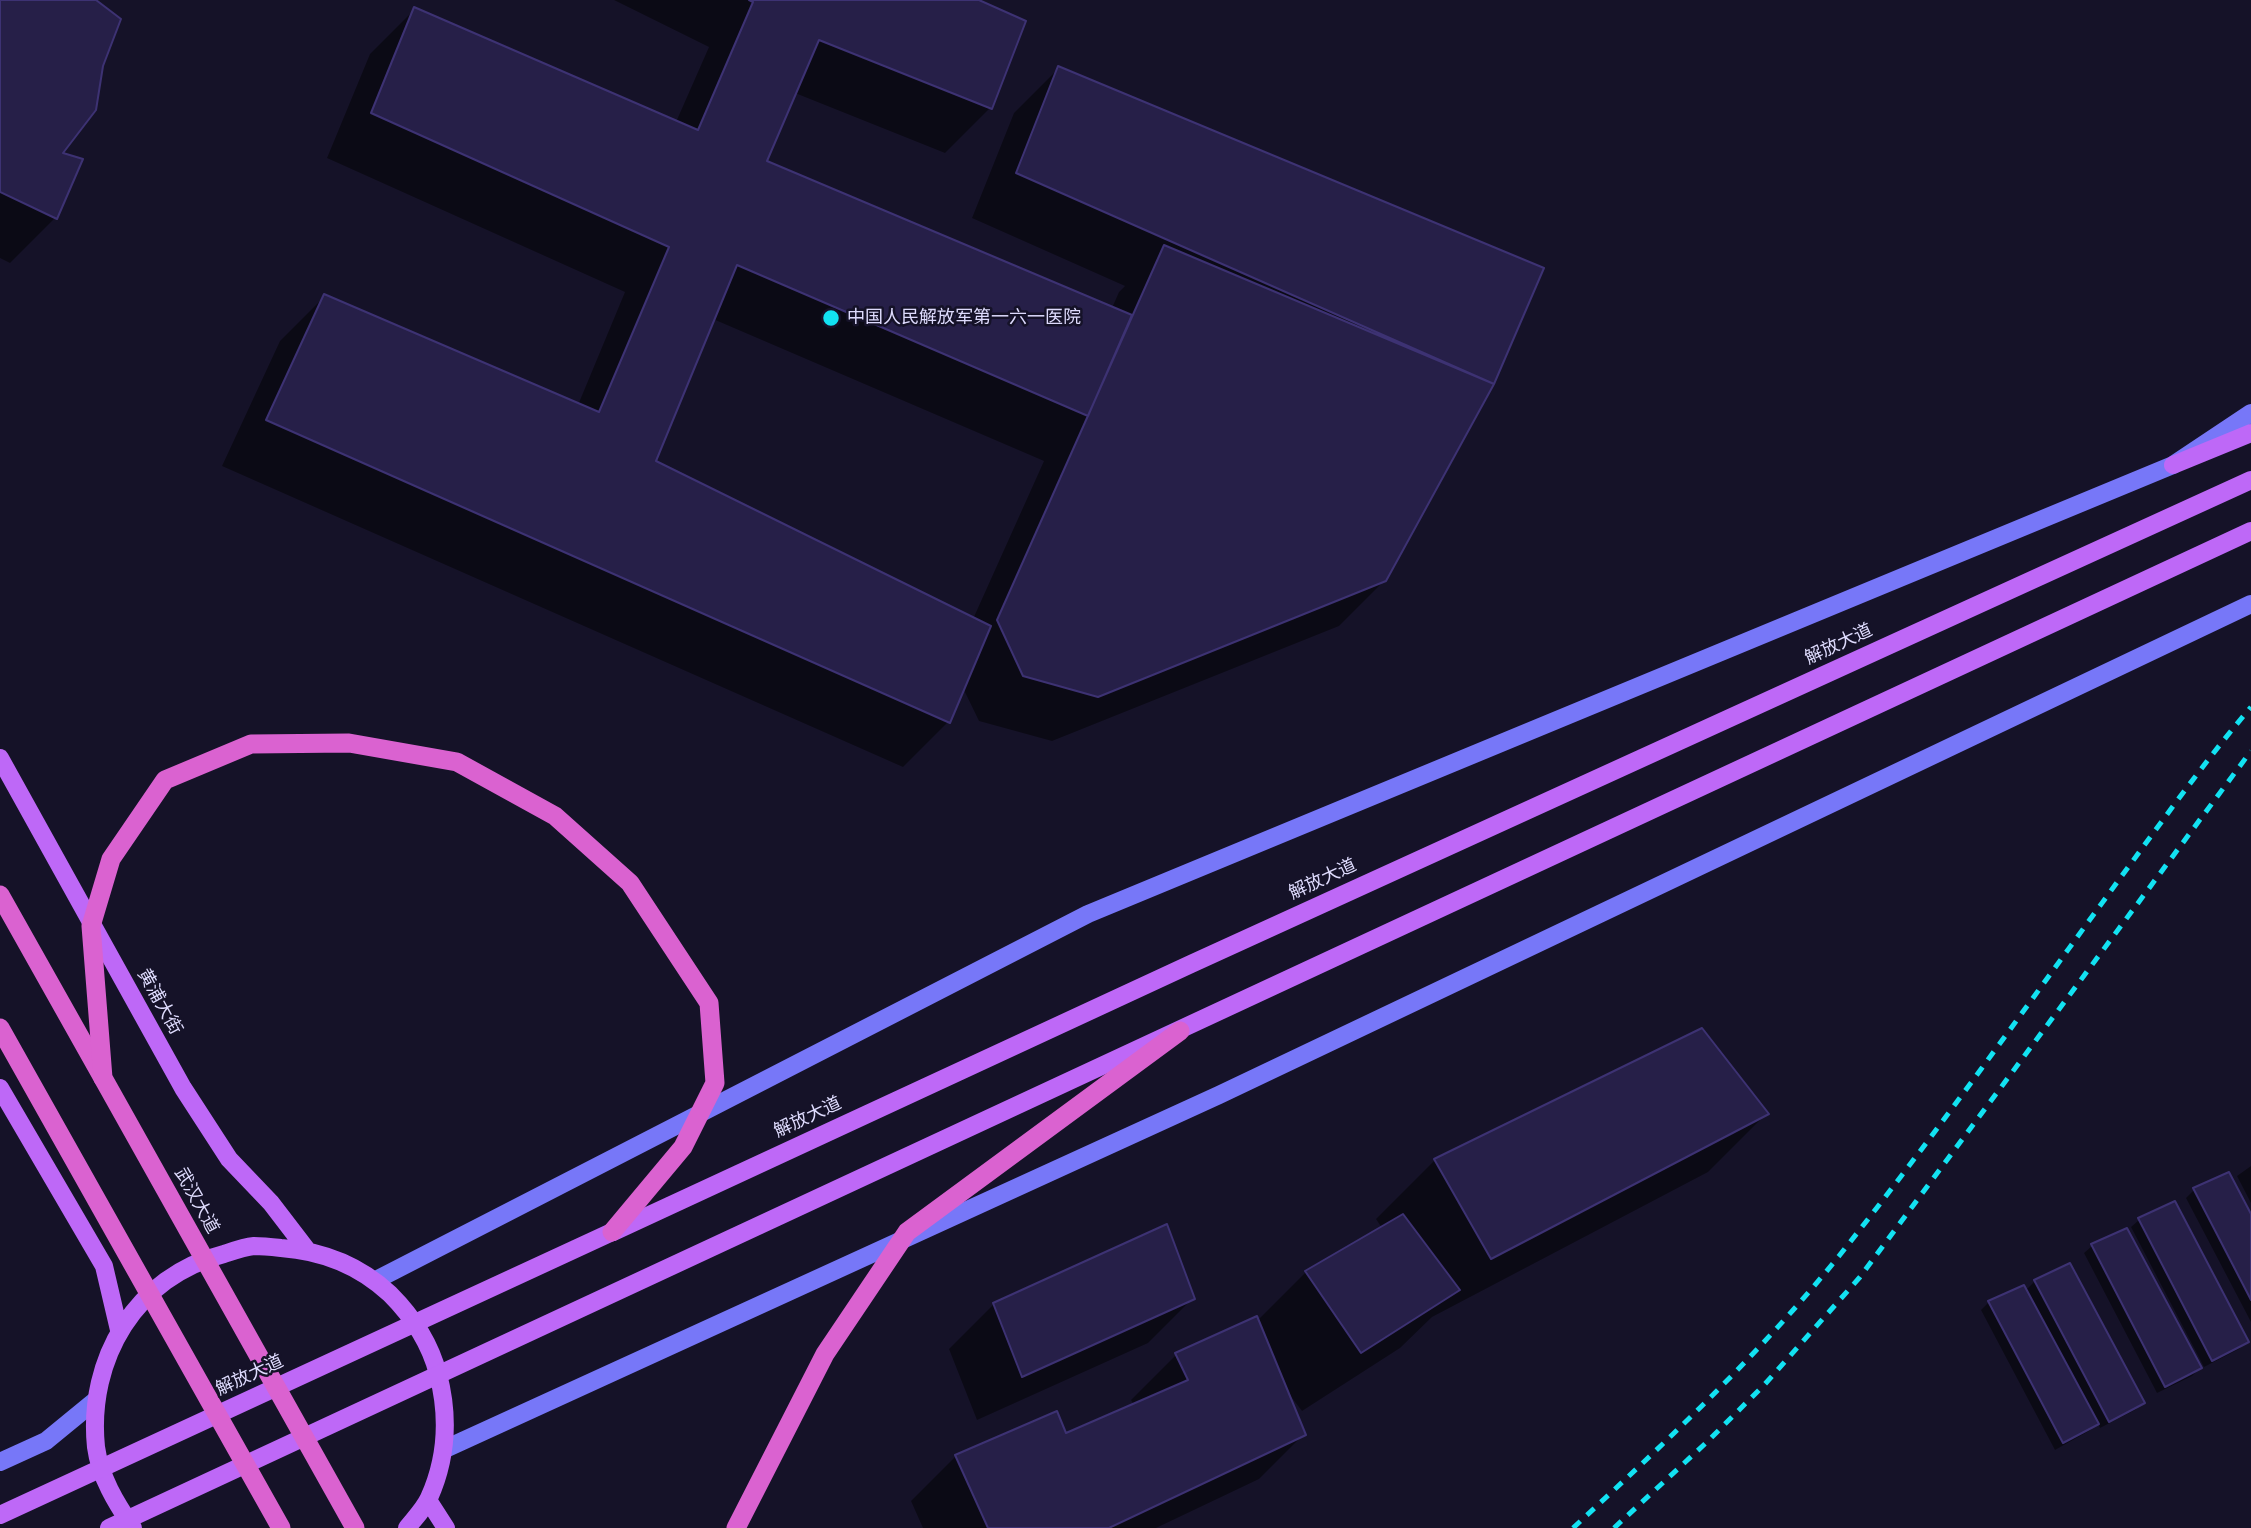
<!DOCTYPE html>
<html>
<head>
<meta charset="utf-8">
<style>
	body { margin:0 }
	canvas { display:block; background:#151228 }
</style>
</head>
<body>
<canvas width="2251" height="1528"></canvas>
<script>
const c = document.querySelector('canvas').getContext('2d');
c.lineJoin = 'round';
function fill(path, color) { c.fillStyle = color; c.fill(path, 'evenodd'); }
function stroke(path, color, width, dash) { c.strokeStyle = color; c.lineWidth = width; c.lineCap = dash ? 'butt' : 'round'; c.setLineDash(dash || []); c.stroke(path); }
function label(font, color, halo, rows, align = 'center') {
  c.font = font + ' "Roboto Condensed","Noto Sans SC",sans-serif'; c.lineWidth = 5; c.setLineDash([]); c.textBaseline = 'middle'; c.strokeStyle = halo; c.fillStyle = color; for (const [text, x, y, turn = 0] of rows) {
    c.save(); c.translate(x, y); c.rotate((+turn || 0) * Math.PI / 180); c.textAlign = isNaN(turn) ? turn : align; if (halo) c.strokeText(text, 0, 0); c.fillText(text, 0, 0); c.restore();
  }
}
const shadow = new Path2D(`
	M0 0H93L60 154 55 218 10 263 0 258Z
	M614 0H974L990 108 945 153 795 93 765 162 1112 308 1119 292 1125 286 972 218 1014 113 1059 68 1492 383 1385 580 1339 626 1052 741 979 721 963 688 948 722 903 767 222 466 280 341 325 296 578 405 625 292 327 158 370 54 415 9 676 122 709 47ZM713 319 1044 461 973 619 653 462Z
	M1766 1114 1708 1172 1432 1317 1400 1348 1302 1411 1286 1390 1304 1434 1259 1479 1156 1528H923L911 1501 956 1456 1065 1436 1134 1405 1131 1400 1176 1355 1257 1321 1306 1272 1382 1228 1376 1219 1435 1160Z
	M2251 1166V1203L2237 1176Z
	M2228 1174 2251 1218V1322L2186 1198 2194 1190Z
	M2139 1220 2247 1341 2239 1349 2204 1367 2131 1227Z
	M2092 1246 2200 1368 2192 1376 2157 1393 2084 1253Z
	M2035 1281 2143 1403 2135 1410 2100 1428 2098 1423 2089 1431 2055 1450 1981 1310 1989 1302 2025 1291Z
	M1193 1298 1148 1343 977 1420 949 1349 994 1304Z`);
const building = new Path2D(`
	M0 0H96L121 19 103 66 96 110 63 153 83 159 57 219 0 192Z
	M749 0H979L1026 21 992 109 819 40 767 161 1132 315 1088 416 737 265 656 461 991 626 950 723 266 420 324 294 599 412 669 247 371 113 414 7 698 130 753 2Z
	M1058 66 1544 268 1494 384 1016 173Z
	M1164 245 1494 384 1386 581 1098 697 1023 676 997 620Z
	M1702 1028 1769 1114 1491 1259 1434 1159Z
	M2229 1172 2251 1214V1300L2193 1188Z
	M2175 1201 2249 1342 2212 1361 2138 1218Z
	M1403 1214 1460 1290 1361 1353 1305 1271Z
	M1167 1224 1195 1299 1022 1377 993 1303Z
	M2127 1228 2202 1368 2165 1387 2091 1244Z
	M2070 1263 2145 1403 2109 1422 2034 1280Z
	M2024 1285 2099 1424 2063 1443 1988 1301Z
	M1257 1316 1306 1435 1109 1528H988L955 1455 1057 1411 1066 1433 1188 1380 1175 1353Z`);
const secondary = new Path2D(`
	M376 1280 1088 914 2173 465 2251 413
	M445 1449 1219 1095 2251 604
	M0 1462 46 1441 96 1400`);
const primary = new Path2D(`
	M2173 465 2251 433
	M0 758 183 1088 229 1159 271 1203 307 1250
	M0 1088 104 1266 119 1330
	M613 1232 1191 964 2251 480
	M428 1500 446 1528
	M133 1528C116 1503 100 1477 96 1447 87 1359 136 1276 224 1254 233 1251 244 1247 254 1246 263 1246 272 1247 281 1248 323 1251 359 1265 390 1294 413 1317 430 1343 438 1374 449 1416 447 1458 429 1498 424 1509 414 1519 407 1528`);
const trunk = new Path2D(`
	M0 895 103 1078`);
const rail = new Path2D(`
	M1573 1528C1666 1442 1759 1355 1839 1256 1937 1133 2028 1004 2121 877 2163 820 2205 761 2251 707
	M1614 1528 1708 1441 1765 1384 1860 1277 2251 751`);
const primaryBridge = new Path2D(`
	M0 1515 612 1232
	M109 1528 2251 531`);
const trunkBridge = new Path2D(`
	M0 1028 281 1528
	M355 1528 103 1078 91 926 111 859 165 780 251 744 349 743 457 762 555 816 630 883 709 1003 715 1083 683 1147 612 1232
	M736 1528 825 1354 907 1232 1180 1031`);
const markers = [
	[831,318,9,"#12e2f2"]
];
const poiNames = [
	["中国人民解放军第一六一医院",847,318]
];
const streetNames = [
	["解放大道",1839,645,-25],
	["解放大道",1323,880,-25],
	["黄浦大街",159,1002,61],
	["解放大道",808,1118,-25],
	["武汉大道",196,1201,61],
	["解放大道",250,1376,-25]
];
fill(shadow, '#0007');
fill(building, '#261f48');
stroke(building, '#3d3273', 2);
stroke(secondary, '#7777f8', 18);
stroke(primary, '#be68f7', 18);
stroke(trunk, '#da62d0', 19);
stroke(rail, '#12e2f2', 5, [10, 9]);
stroke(primaryBridge, '#be68f7', 18);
stroke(trunkBridge, '#da62d0', 19);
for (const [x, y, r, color] of markers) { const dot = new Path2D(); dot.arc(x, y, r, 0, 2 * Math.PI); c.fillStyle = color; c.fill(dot); stroke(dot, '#151228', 2.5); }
label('18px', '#dedbfd', '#151228', poiNames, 'left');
label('18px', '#dedbfd', '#151228', streetNames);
</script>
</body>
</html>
